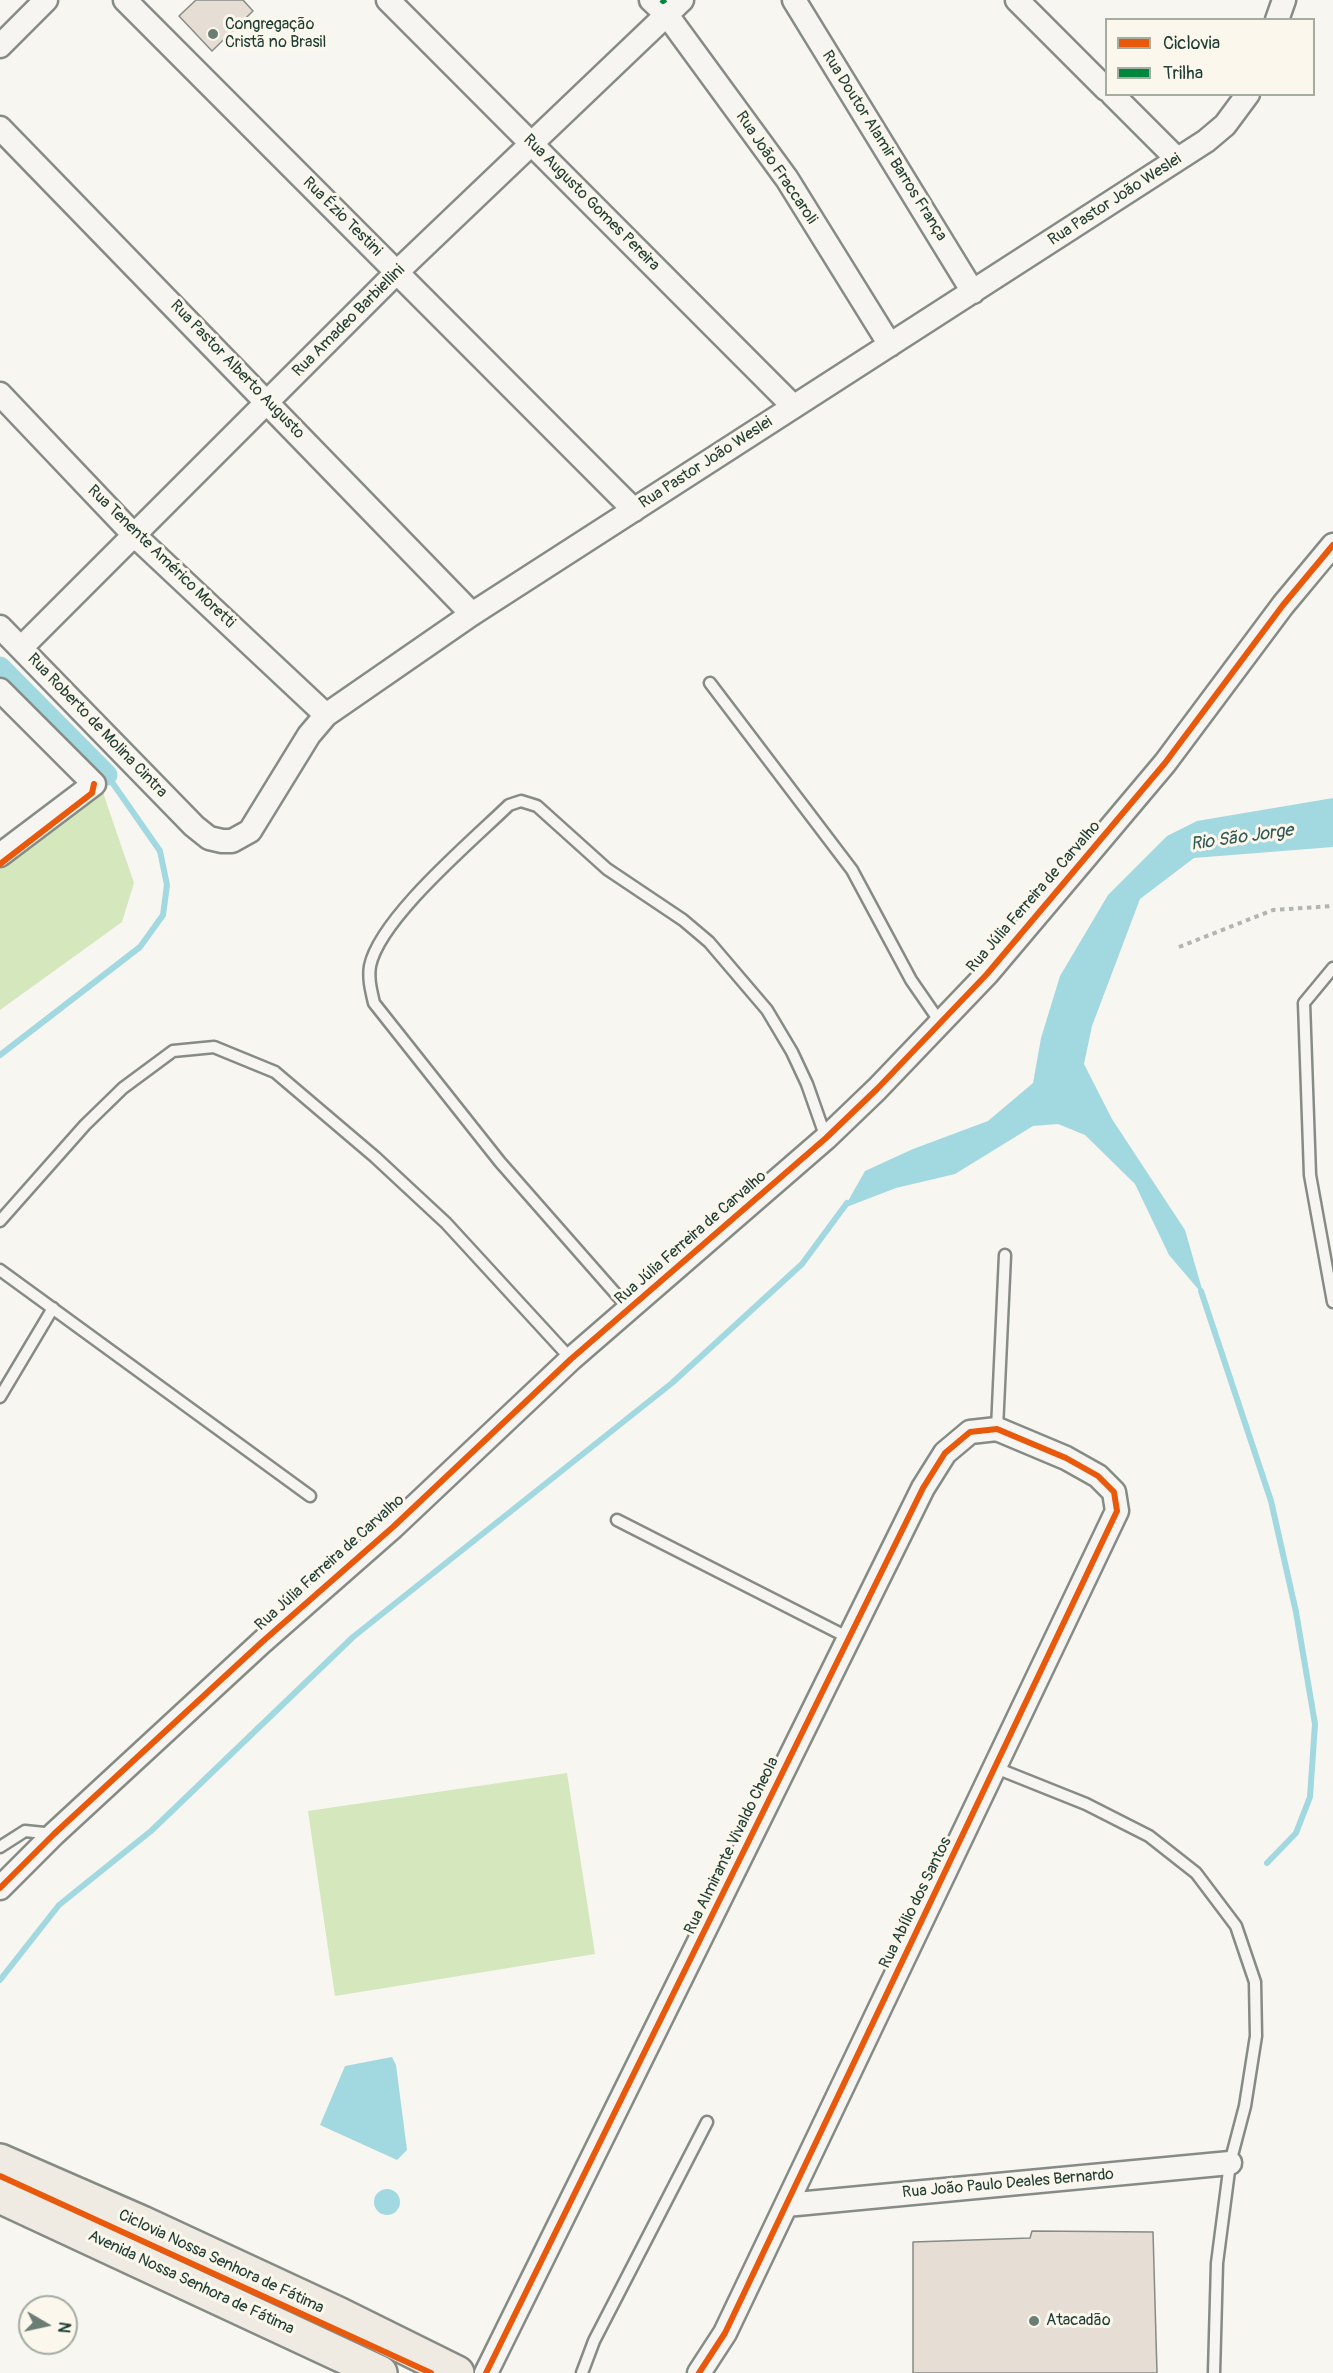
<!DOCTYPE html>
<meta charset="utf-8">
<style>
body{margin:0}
#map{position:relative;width:1333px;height:2373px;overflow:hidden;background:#f8f6f0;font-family:Pangolin,sans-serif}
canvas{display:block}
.legend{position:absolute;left:1105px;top:18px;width:210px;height:78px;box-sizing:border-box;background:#fbf7ec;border:2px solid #a3ada2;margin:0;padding:8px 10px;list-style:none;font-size:18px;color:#1f3d34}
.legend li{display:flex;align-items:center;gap:12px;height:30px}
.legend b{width:30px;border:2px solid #a3ada2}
.north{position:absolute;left:18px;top:2295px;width:60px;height:60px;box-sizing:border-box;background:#fbf7ec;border:2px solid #a3ada2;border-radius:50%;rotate:99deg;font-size:16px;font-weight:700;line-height:24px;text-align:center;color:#1f3d34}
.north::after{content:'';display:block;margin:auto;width:21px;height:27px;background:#6b7e76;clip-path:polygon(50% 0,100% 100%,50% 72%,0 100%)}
</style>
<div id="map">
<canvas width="1333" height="2373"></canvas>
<ul class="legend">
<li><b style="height:8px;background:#e8590c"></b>Ciclovia</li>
<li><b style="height:8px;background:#00873e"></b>Trilha</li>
</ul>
<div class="north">N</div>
</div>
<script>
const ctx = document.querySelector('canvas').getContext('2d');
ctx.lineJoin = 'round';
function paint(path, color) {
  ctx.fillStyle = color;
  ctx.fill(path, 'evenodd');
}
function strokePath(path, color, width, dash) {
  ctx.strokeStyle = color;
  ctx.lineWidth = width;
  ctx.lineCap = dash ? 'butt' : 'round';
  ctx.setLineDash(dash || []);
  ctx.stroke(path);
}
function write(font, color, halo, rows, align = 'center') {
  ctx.font = font + ' Pangolin,sans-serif';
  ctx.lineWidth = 6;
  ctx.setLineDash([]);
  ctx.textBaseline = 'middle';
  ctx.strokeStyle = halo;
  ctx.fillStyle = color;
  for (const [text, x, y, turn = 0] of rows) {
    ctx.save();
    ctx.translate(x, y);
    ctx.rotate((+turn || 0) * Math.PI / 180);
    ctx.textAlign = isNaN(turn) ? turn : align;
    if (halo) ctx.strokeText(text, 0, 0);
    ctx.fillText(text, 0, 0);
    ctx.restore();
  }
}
const green = new Path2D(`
 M99,781L134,883L122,922L0,1010V855Z
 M567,1773L595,1954L335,1996L308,1811Z`);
const water = new Path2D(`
 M1333,798V847L1194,858L1140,899L1092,1026L1084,1064L1112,1119L1185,1230L1204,1296L1169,1255L1135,1184L1085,1135L1058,1124L1033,1126L955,1174L896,1188L844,1208L865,1171L913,1149L988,1121L1033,1083L1041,1038L1060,976L1108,895L1167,836L1197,821Z
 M392,2057L396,2065L407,2150L397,2160L320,2125L345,2066Z
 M374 2202a13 13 0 1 1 26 0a13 13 0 1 1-26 0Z`);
const stream = new Path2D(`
 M0,1055L140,947L163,915L167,885L160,851L107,775
 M1201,1291L1271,1501L1296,1612L1315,1724L1310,1797L1296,1833L1267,1863
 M0,1980L59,1905L151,1831L353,1637L672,1383L802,1264L847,1203`);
const canal = new Path2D(`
 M0,667L107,775`);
const building = new Path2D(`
 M196,0H243L253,11L212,51L179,16Z
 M1032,2231L1153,2232L1157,2373H913V2242L1030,2238Z`);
const path = new Path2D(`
 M1179,947L1273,910L1333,906`);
const service = new Path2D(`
 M710,683L852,870L911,980L940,1022
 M1333,968L1304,1003L1310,1175L1333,1302
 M0,1221L85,1125L123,1088L173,1051L214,1047L275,1072L375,1157L446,1223L571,1359
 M0,1270L310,1496
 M630,1310L500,1162L374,1003C371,990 368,979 370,966C380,918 472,841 509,805L521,801L537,806L607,869L683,920L709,942L767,1010L792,1052L807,1084L826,1138
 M0,1397L53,1308
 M997,1429L1005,1255
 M617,1520L849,1638
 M996,1768L1086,1804L1149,1836L1196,1873L1236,1926L1255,1982L1256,2036L1245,2106L1230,2163L1217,2263L1214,2373
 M0,1847L25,1831L54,1834
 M582,2373L594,2341L707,2122`);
const minor = new Path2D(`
 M125,0L634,510
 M388,0L793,406
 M651,0L667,15L787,179L890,345
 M794,0L973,292
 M1017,0L1106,89
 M1277,20L1284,0
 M0,46L46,0
 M1112,94L1177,159
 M0,128L472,614
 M0,394L133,534L326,715
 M0,627L194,826L209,838L222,841H232L250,831L309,735L326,715L472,614L1206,141L1225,125L1248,94
 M21,648L397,272L682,0
 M0,690L94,784L0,855
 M0,1888L54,1834L262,1642L393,1527L571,1359L826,1138L877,1089L987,974L1085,858L1165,763L1283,605L1333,545
 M786,2205L1230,2163
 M486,2373L923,1488L945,1453L970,1432L997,1429L1066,1458L1098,1476L1114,1492L1117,1511L725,2333L699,2373`);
const primary = new Path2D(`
 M0,2161L142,2223L340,2315L457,2373
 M0,2196L380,2373`);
const quiet = new Path2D(`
 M661,0L663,2L666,0`);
const cycleway = new Path2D(`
 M0,864L92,793L94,784
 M0,1888L54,1834L262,1642L393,1527L571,1359L826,1138L877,1089L987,974L1085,858L1165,763L1283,605L1333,545
 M0,2176L431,2373
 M486,2373L923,1488L945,1453L970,1432L997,1429L1066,1458L1098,1476L1114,1492L1117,1511L725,2333L699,2373`);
const markers = [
 [213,34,6,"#6b7e76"],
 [1034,2321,6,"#6b7e76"]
];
const poiNames = [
 ["Congregação",225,25],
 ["Cristã no Brasil",225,43],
 ["Atacadão",1046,2321]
];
const streetNames = [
 ["Rua Doutor Alamir Barros França",884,146,58],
 ["Rua João Fraccaroli",776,168,56],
 ["Rua Pastor João Weslei",1115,200,-33],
 ["Rua Augusto Gomes Pereira",591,203,45],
 ["Rua Ézio Testini",342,217,45],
 ["Rua Amadeo Barbiellini",349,321,-45],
 ["Rua Pastor Alberto Augusto",237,370,46],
 ["Rua Pastor João Weslei",706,463,-33],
 ["Rua Tenente Américo Moretti",161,557,44],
 ["Rua Roberto de Molina Cintra",97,726,46],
 ["Rua Júlia Ferreira de Carvalho",1034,897,-49],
 ["Rua Júlia Ferreira de Carvalho",691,1238,-41],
 ["Rua Júlia Ferreira de Carvalho",330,1563,-42],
 ["Rua Almirante Vivaldo Cheola",732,1846,-64],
 ["Rua Abílio dos Santos",916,1903,-64],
 ["Rua João Paulo Deales Bernardo",1008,2184,-5],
 ["Ciclovia Nossa Senhora de Fátima",221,2262,25],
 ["Avenida Nossa Senhora de Fátima",191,2283,25]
];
const waterNames = [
 ["Rio São Jorge",1242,838,-8]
];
paint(green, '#d4e7bd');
paint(water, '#a2d9e1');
strokePath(stream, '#a2d9e1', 6);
strokePath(canal, '#a2d9e1', 21);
paint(building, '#e6ddd4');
strokePath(building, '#868b86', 1.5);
strokePath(service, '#868b86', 15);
strokePath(minor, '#868b86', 27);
strokePath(primary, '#868b86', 38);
strokePath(path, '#b2b5b1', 4, [4.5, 4.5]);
strokePath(service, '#f6f5f1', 10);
strokePath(minor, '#f6f5f1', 22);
strokePath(primary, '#f0ebe2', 33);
strokePath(quiet, '#00873e', 4.5, [9, 4.5]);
strokePath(cycleway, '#e8590c', 6);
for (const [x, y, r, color] of markers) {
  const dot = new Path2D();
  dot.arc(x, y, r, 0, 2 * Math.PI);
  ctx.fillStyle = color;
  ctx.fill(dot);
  strokePath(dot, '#fbf7ec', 2);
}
write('16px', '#1f3d34', '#fbf7ec', poiNames, 'left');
write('16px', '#1f3d34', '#fbf7ec', streetNames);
write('italic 18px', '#325a55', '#fbf7ec', waterNames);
</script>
